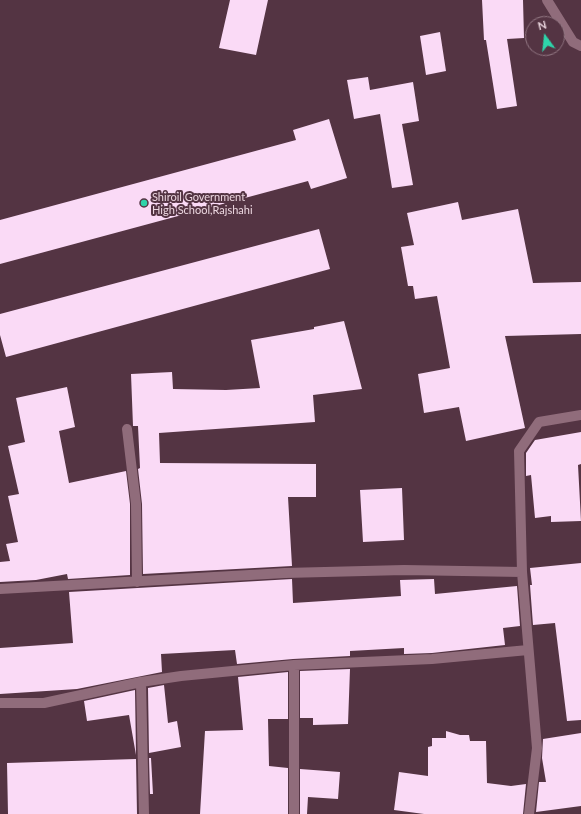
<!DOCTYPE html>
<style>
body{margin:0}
#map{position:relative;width:581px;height:814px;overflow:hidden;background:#543443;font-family:Lato,sans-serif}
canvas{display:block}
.north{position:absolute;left:525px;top:16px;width:40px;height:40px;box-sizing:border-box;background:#543443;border:1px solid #907581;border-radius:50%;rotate:345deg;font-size:11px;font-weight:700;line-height:16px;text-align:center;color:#ebd6df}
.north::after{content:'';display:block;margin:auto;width:14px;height:18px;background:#2ed4aa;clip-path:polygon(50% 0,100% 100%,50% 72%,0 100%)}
</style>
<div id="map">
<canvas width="581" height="814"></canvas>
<div class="north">N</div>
</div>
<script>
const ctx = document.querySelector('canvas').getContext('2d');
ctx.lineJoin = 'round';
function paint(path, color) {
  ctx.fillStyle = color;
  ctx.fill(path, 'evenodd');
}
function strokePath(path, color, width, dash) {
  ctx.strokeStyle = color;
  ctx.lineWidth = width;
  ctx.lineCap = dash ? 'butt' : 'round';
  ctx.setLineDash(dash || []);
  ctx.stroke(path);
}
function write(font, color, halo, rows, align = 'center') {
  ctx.font = font + ' Lato,sans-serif';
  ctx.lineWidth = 4;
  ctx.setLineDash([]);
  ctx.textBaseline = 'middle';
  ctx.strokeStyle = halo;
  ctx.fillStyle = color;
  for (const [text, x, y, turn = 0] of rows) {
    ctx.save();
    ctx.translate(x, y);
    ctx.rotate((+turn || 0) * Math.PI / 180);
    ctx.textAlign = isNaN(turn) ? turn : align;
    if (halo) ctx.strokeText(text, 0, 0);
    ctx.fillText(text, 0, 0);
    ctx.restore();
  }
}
const building = new Path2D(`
 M230,0H268L256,55L219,48Z
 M482,0H523L524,38L507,39L517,106L497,109L486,40H484Z
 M440,32L446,71L426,75L420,36Z
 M368,77L370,90L413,82L419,121L402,124L413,185L392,188L380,114L354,119L347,80Z
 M329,119L347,178L311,189L308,181L0,264V220L296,140L293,130Z
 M458,202L462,220L518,209L533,283L581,282V334L505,336L525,428L466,441L459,407L424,413L418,374L450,368L437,296L415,299L413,286H408L401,247L414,245L407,213Z
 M319,229L330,269L6,357L0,335V314Z
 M344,321L362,389L313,395L315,422L159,433L160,463L316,464V497H288L292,566L143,574L142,504L138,469L140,468L138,426H133L131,374L172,372L173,389L226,390L260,388L251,340L314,329V327Z
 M67,387L75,427L59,431L69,483L126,471L130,504V575L68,579L67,574L36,580L0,582V562L10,561L6,544L18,542L8,496L19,494L8,446L25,442L16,398Z
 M581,432V464L578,465L581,521L551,522V516L535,518L531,475L526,476V453L535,440Z
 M402,488L404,540L363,542L360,490Z
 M581,563V720L567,721L555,623L533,625L530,585H532L530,568Z
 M292,579L293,603L401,596L400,580L434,579L435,594L517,586L520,626L503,628L505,645L432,653L404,654V648L350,651V656L293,659L237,664L235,650L161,654L162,672L77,689L0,694V648L73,643L69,592Z
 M350,669L348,724L313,725V718H300V671Z
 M288,672V719H268L269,766L288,768V814H200L205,731L243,730L238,677Z
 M164,685L168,723L177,721L181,747L149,753L148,688Z
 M135,690L136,755L129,715L87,721L84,701Z
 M446,731L460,735H469L470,741H486L487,783L511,786L526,784L523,814H424L394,810L399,772L428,776V747L432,746V738H446Z
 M581,733V806L536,812L539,782H546L542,758L543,739Z
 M149,758H151L153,794H150Z
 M136,759L137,814H8L7,763Z
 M300,769L340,772L338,799L308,797L307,814H300Z`);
const minor = new Path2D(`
 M547,0L573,42L581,46
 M127,429L136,504L137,582
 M0,589L285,573L404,570L522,572
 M294,665V814
 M141,682L144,814
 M0,703H44L141,682L181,676L294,665L432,659L528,650
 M529,814L537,748L522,572L519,451L539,422L581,415`);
const markers = [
 [144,203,4,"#2ed4aa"]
];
const poiNames = [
 ["Shiroil Government",152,197],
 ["High School,Rajshahi",152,210]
];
paint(building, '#fadaf6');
strokePath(minor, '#906c7b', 10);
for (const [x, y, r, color] of markers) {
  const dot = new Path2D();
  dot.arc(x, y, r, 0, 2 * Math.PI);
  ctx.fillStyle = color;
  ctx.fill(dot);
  strokePath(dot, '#543443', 1.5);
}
write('11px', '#ebd6df', '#543443', poiNames, 'left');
</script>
